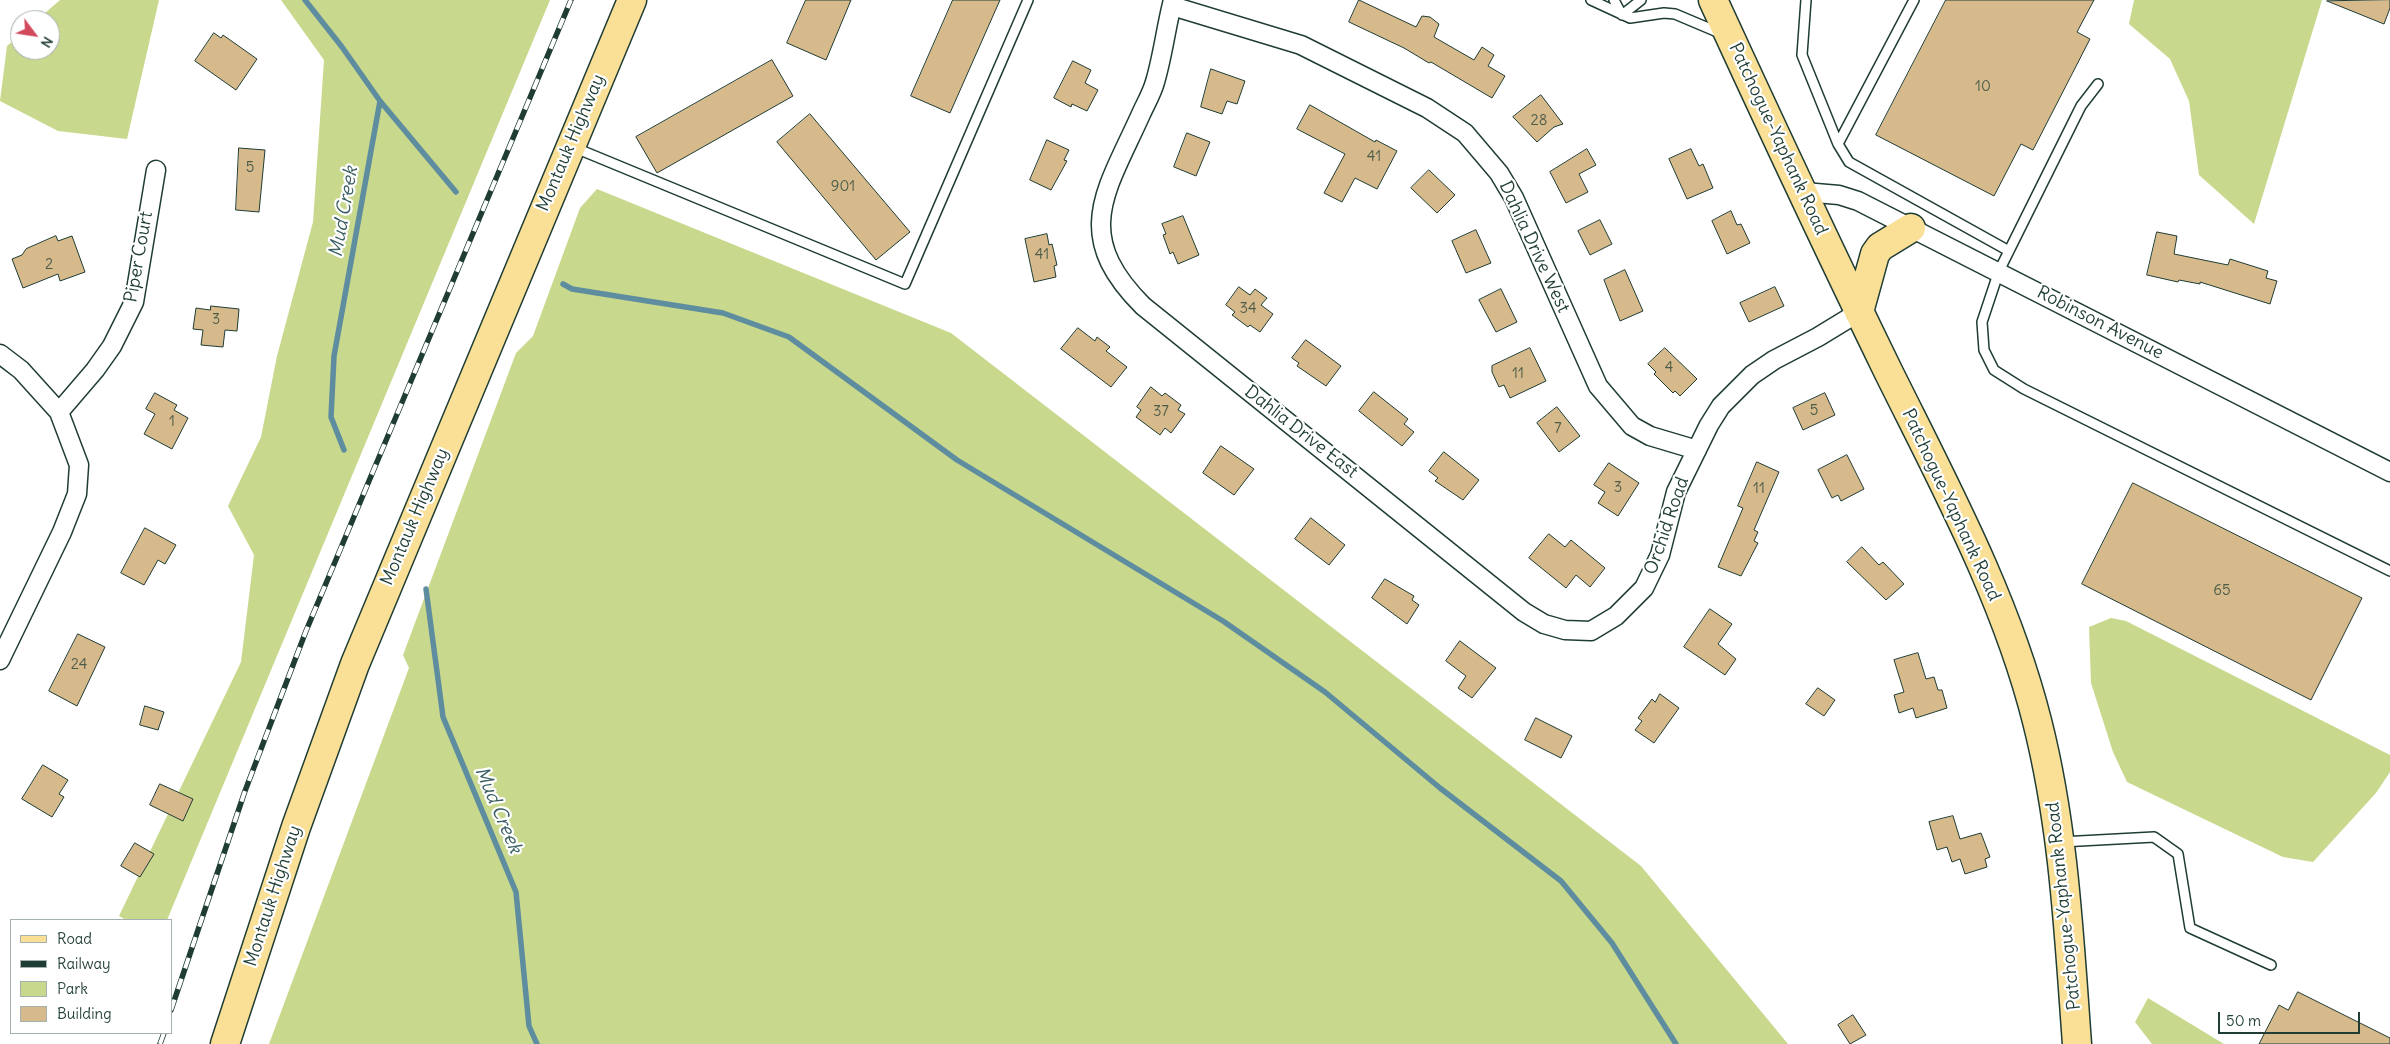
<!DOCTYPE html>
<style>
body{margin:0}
#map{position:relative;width:2390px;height:1044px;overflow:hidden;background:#fff;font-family:Delius,sans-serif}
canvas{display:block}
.legend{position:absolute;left:10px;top:919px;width:162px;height:115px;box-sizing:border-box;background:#fff;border:1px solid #a5b1ae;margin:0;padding:6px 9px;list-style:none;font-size:15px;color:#1f3d34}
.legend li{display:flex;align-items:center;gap:10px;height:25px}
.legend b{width:25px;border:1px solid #a5b1ae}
.north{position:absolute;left:10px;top:10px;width:50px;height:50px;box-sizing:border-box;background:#fff;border:1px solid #a5b1ae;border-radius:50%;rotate:121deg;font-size:14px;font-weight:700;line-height:20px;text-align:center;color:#1f3d34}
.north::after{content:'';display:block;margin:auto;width:18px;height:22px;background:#d1495b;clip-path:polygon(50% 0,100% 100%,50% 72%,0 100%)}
.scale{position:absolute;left:2218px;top:1012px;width:142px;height:22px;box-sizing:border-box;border:2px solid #1f3d34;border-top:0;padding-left:6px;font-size:15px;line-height:18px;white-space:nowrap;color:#1f3d34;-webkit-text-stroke:4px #fff;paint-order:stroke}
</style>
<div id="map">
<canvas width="2390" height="1044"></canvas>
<ul class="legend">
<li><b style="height:6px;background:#fadf96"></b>Road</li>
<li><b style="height:6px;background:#1f3d34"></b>Railway</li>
<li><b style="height:14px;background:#c8d88d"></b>Park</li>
<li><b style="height:14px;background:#d6ba8b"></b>Building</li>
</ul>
<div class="north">N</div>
<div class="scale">50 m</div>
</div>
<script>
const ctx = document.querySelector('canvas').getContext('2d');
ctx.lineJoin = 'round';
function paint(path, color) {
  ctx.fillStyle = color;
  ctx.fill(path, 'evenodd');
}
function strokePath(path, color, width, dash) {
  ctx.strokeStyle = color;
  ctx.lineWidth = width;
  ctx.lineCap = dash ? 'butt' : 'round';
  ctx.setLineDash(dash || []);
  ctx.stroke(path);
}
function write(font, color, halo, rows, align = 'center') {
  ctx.font = font + ' Delius,sans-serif';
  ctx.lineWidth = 4.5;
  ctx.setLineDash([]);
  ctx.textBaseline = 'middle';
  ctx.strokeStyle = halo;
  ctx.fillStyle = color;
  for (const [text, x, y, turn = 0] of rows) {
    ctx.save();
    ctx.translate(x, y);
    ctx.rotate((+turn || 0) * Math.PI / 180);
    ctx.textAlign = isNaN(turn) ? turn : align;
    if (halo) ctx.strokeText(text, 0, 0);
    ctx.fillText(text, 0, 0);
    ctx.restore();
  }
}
const green = new Path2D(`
 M60,0H159L127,139L58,131L0,101L7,46L20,35V50H50V20H37Z
 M281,0H550L167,920H126L119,916L241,662L254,555L228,506L261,437L277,356L313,222L324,60Z
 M2134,0H2322L2254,224L2199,175L2189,101L2170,59L2129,24Z
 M597,189L951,333L1641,866L1788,1044H269L409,668L403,655L516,353L533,336L580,208Z
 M2111,618L2126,621L2390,755V772L2376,793L2313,862L2283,857L2127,782L2113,752L2091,683L2089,627Z
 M2148,998L2224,1044H2152L2135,1022Z`);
const stream = new Path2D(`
 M305,0L342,47L380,101L334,356L331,417L344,450
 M380,101L456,192
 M563,284L572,289L723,313L789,337L957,460L1223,621L1325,692L1440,788L1561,881L1612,943L1676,1044
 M426,589L443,717L516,892L529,1026L537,1044`);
const building = new Path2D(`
 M806,0H851L826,60L787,43Z
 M953,0H1000L950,113L911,96Z
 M1359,0L1416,27L1422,16L1430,17L1439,24L1434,37L1474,60L1482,47L1494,55L1488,66L1505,76L1492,98L1431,62L1429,63L1404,48L1349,22Z
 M1946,0H2094L2077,32L2090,39L2033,150L2021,144L1994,196L1876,135Z
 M2390,0V8L2384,24L2327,1Z
 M214,33L221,38L223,35L257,59L236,90L195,61Z
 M772,60L793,96L657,173L636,137Z
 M1073,61L1091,70L1085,83L1098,90L1087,111L1072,104L1071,107L1054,98Z
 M1211,69L1245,81L1237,104L1227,101L1222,114L1201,107Z
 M1541,95L1563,124L1554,127L1537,142L1513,117Z
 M1310,105L1375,142L1376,140L1397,151L1377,189L1355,178L1342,202L1324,193L1345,154L1297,129Z
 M810,114L910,232L876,260L777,142Z
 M1187,133L1210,142L1196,176L1174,167Z
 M1047,140L1069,150L1064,160L1067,161L1051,190L1030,180Z
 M239,148L265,150L259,212L236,210Z
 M1587,149L1596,165L1579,174L1588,192L1566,203L1550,172Z
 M1691,149L1699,166L1703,164L1713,188L1687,199L1669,159Z
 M1429,170L1455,195L1437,213L1411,188Z
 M1731,211L1737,225L1741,224L1750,243L1727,254L1712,221Z
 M1183,216L1199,255L1178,264L1173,252L1170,254L1163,235L1166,234L1162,224Z
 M1600,220L1612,244L1590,255L1578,231Z
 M1476,230L1491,263L1466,273L1452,241Z
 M2157,232L2177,236L2174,254L2228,265L2230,259L2268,271L2266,278L2277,281L2270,304L2200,282V284L2179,280L2178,282L2147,275Z
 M1047,234L1049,245L1052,244L1057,265L1054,266L1056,277L1034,282L1025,239Z
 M56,236L58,241L72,236L85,272L60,281L58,274L23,288L12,259L22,255L26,249Z
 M1625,270L1643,311L1620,321L1604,280Z
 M1239,287L1250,295L1255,289L1267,298L1261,305L1273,314L1260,332L1250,325L1248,327L1232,315L1235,312L1226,305Z
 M1775,287L1784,306L1749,322L1740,303Z
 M1501,289L1517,322L1496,332L1479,300Z
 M211,306L239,309L237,331L225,330L223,347L201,345L203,330L193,329L196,308L210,310Z
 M1078,328L1095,341L1097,337L1110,347L1106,351L1127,367L1111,387L1061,349Z
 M1306,340L1341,366L1326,386L1297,366L1299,363L1292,358Z
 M1530,348L1546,381L1510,398L1504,385L1499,387L1492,372V366Z
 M1665,348L1697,379L1680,396L1675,391L1673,393L1654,374L1656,372L1648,364Z
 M1151,387L1162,396L1165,393L1181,405L1178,410L1185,414L1171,433L1165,428L1160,435L1136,417L1141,410L1137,407Z
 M1374,392L1408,419L1404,424L1414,432L1402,446L1359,411Z
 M155,393L177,405L174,410L188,418L172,449L144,434L155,414L146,409Z
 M1825,393L1835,415L1803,430L1793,408Z
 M1557,407L1580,436L1559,452L1537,423Z
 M1221,446L1254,469L1234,495L1203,473Z
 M1444,452L1479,480L1463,500L1435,481L1438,478L1429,471Z
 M1847,455L1864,489L1841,501L1838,495L1832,498L1818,470Z
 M1757,462L1779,472L1754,530L1758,532L1754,541L1758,543L1741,576L1718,567L1743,508L1738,506Z
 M1609,463L1639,483L1618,516L1598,503L1605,492L1594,485Z
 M2133,483L2362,598L2311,700L2082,584Z
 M1311,518L1345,545L1329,565L1295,539Z
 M145,528L176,545L165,564L158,560L144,585L121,573Z
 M1549,534L1565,547L1571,540L1605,568L1590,587L1576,575L1566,588L1529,558Z
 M1862,547L1879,565L1883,562L1904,584L1886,600L1847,562Z
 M1385,579L1414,596L1412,600L1419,605L1407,624L1372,598Z
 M1710,609L1732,624L1718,644L1736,659L1725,675L1684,647Z
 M78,634L105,647L77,706L49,691Z
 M1460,641L1496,668L1472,698L1458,688L1466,676L1446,661Z
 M1918,653L1926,679L1934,677L1938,690H1942L1947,708L1916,718L1913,708L1899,713L1894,695L1904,692L1894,660Z
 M1818,688L1835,700L1824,716L1806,704Z
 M1660,694L1679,708L1654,743L1635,730L1642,721L1638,718L1652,699L1655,702Z
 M145,706L164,712L158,730L140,725Z
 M1536,718L1572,736L1561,758L1525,740Z
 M43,765L68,780L59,794L64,797L52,817L22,799Z
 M160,784L193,799L183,821L150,805Z
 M1953,816L1960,839L1981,833L1990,857L1985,859L1987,867L1965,874L1960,859L1952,862L1947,847L1937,850L1929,822Z
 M135,843L154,854L140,877L121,866Z
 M2298,992L2390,1038V1044H2259L2279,1005L2288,1010Z
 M1853,1015L1866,1035L1850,1044L1838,1025Z`);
const service = new Path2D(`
 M1591,0L1630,18L1664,13L1675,14L1720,33
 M1614,0L1622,15
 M1806,0L1802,55L1838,144L1849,162L2009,251
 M1622,15L1641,0
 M2098,84L2081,106L1999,271L1982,322L1984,350L1994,370L2024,389L2390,571
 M1838,144L1914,0
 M573,147L905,284L1028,0
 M2061,842L2154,837L2178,854L2190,928L2271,965`);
const minor = new Path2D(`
 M1173,0C1166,27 1163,55 1155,82C1152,93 1146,103 1141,114C1106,192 1071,234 1143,306L1524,612L1544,624L1565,630L1591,631L1616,616L1644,588L1660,555L1676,492L1709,425L1721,406L1752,375L1774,360L1818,337L1859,312
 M1172,6L1301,45L1427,108L1465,133L1499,173L1514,198L1598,386L1632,426L1650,436L1697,450
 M1804,192L1839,195L1858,201L2390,472
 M0,354L21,370L59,412L79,465L77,494L62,532L0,660
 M59,412L95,370L112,346L134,302L156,170`);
const primary = new Path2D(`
 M1713,0C1770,124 1828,248 1888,371C1944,484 2006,598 2037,721C2064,827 2069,936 2077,1044
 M1859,312L1875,254L1880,247L1911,228
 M225,1044L296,827L355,664L632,0`);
const rail = new Path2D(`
 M171,1010L245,791L306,631L571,0
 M160,1044L164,1033`);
const numberNames = [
 ["10",1983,87],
 ["28",1539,121],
 ["41",1374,157],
 ["5",250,168],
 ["901",843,187],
 ["41",1042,255],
 ["2",49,265],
 ["34",1248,309],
 ["3",216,320],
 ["4",1669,368],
 ["11",1518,374],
 ["5",1814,411],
 ["37",1161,412],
 ["1",172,422],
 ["7",1558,429],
 ["3",1618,488],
 ["11",1759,489],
 ["65",2222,591],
 ["24",79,665]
];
const streetNames = [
 ["Patchogue-Yaphank Road",1778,139,65],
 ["Montauk Highway",571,143,-67],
 ["Dahlia Drive West",1534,247,65],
 ["Piper Court",139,257,-80],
 ["Robinson Avenue",2100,323,27],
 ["Dahlia Drive East",1301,432,38],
 ["Patchogue-Yaphank Road",1951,505,65],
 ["Montauk Highway",415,517,-67],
 ["Orchid Road",1667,526,-71],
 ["Montauk Highway",273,896,-72],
 ["Patchogue-Yaphank Road",2064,906,-96]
];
const waterNames = [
 ["Mud Creek",344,212,-80],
 ["Mud Creek",498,810,67]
];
paint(green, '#c8d88d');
strokePath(stream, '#5f8da0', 5.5);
paint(building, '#d6ba8b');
strokePath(building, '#1f3d34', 1);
strokePath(service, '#1f3d34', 12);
strokePath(minor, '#1f3d34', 21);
strokePath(primary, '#1f3d34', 31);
strokePath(service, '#fff', 9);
strokePath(minor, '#fff', 18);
strokePath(primary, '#fadf96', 28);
strokePath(rail, '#1f3d34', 5.5);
strokePath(rail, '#fff', 4, [11]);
write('15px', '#4d5c4a', null, numberNames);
write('18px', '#1f3d34', '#fff', streetNames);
write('italic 19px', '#3a5e61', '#fff', waterNames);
</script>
